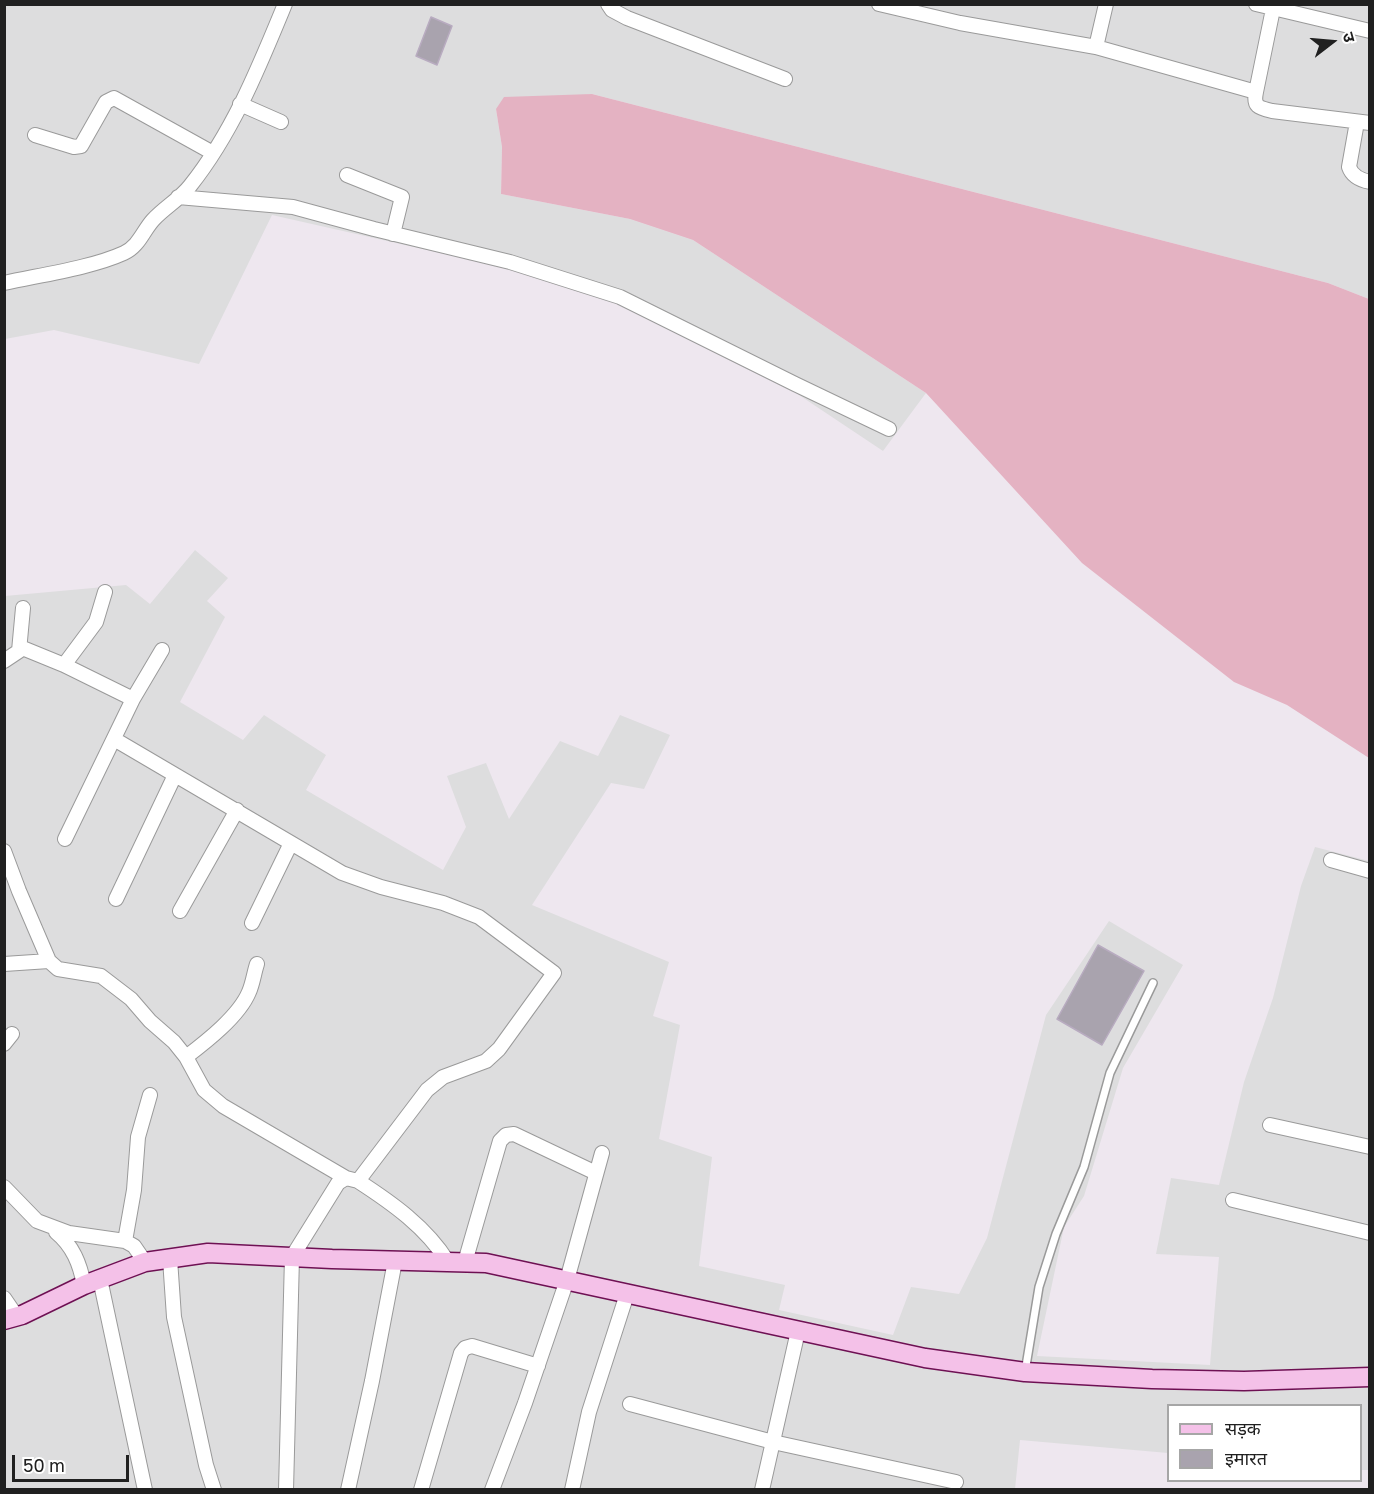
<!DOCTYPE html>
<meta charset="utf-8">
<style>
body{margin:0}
#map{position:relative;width:1374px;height:1494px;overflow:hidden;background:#eee7ef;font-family:"Golos Text","Noto Sans Devanagari",sans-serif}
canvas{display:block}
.frame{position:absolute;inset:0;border:6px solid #202020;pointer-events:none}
.legend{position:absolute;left:1167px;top:1404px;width:195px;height:78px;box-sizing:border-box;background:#fff;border:2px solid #a6a6a6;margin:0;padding:8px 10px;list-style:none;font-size:18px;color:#202020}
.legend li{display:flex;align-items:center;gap:12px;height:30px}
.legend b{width:30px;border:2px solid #a6a6a6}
.north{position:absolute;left:1302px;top:12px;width:60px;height:60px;-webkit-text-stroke:4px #fff;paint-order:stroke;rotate:74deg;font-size:16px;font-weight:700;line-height:24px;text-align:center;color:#202020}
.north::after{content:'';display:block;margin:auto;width:21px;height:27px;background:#202020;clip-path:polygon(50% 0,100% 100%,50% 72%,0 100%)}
.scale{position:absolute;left:12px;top:1455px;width:117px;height:27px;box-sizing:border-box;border:3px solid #202020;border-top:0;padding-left:8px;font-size:18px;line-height:21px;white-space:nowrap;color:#202020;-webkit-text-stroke:4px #fff;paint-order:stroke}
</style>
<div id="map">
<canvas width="1374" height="1494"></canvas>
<div class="frame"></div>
<ul class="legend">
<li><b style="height:8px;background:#f4c1e8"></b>सड़क</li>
<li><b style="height:16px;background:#a9a3ae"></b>इमारत</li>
</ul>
<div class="north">उ</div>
<div class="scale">50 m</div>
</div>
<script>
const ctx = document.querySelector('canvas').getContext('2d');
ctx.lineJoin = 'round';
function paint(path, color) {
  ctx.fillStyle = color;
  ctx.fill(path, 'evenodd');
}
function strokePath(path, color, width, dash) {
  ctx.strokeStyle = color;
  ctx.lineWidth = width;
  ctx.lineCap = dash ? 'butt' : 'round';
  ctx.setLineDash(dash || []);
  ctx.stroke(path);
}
const residential = new Path2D(`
 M5,5H1369V299L1328,283L592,94L496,109L502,147L501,194L630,219L693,240L926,393L883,451L778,381L618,301L507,268L272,215L199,364L54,330L5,339Z
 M195,550L228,578L207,601L225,617L180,702L243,740L264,715L326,755L306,790L443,870L466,827L447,776L486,763L509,819L560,741L598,756L620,715L670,735L644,789L611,783L532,905L669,962L653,1016L680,1025L659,1139L712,1157L699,1266L785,1285L779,1310L893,1335L911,1287L959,1294L987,1238L1046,1015L1109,921L1183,965L1123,1068L1084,1196L1064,1227L1037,1356L1210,1365L1219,1257L1156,1254L1171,1178L1219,1185L1244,1082L1273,998L1301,886L1315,847L1369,861V1470H1361L1360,1406H1168V1453L1020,1440L1015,1489L5,1490V596L126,585L150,604Z`);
const grass = new Path2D(`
 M592,94L1328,283L1369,299V758L1287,705L1234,682L1082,563L926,393L693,240L630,219L501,194L502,147L496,109L504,97Z`);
const building = new Path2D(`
 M431,17L452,26L437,65L416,56Z
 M1098,945L1144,971L1102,1045L1057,1019Z`);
const lane = new Path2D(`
 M1025,1372L1039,1287L1056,1234L1084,1167L1110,1073L1153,983`);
const street = new Path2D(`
 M608,4L612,10L627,18L785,79
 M879,4L960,23L1096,47L1106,4
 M1256,4L1370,31
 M1273,9L1256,92C1253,107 1259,108 1272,111L1370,123
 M1096,47L1256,92
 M240,104L281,122
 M1357,122L1349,167C1352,176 1360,180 1370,182
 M35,135L74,147L81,146L106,102L114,98L213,153
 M347,175L402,197L393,234
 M178,197L293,207L374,229L510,262L620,297L795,384L889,429
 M4,283C40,275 91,268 124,253C139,246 143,231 153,220C165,207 180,199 190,186C233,132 259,67 285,4
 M20,647L64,665L96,622L105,592
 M4,661L19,651L23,608
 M64,665L133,699L162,650
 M114,739L342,873L381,887L443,903L479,917L554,973L499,1049L486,1061L443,1077L427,1090L358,1181L346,1178L338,1183L292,1257L286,1490
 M65,839L133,699
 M4,851L19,891L49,961L58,969L101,976L131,999L150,1021L174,1042L186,1057L204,1090L223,1106L346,1178
 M1331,860L1370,871
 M116,899L175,775
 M180,911L237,810
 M252,923L291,843
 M4,964L49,961
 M4,1044L12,1034
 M186,1057C207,1041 239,1016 249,992C253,983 254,973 257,964
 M1270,1125L1370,1147
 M358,1181C392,1203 426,1227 448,1262
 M4,1187L37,1221L69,1233L125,1241L134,1246L145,1262
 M1233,1200L1370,1233
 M56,1232C73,1246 80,1264 84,1285
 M125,1241L134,1190L138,1137L150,1095
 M170,1259L174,1317L206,1465L214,1490
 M465,1262L500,1141L506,1135L514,1134L596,1173
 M100,1279L145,1490
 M4,1298L17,1317
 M630,1404L773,1442L956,1482
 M348,1490L372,1381L395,1261
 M421,1490L461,1353L465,1348L472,1346L538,1366
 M492,1490L525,1403L567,1280L602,1153
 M572,1490L589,1412L627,1294
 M762,1490L798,1331`);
const secondary = new Path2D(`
 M4,1320L22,1315L84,1285L145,1262L208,1253L332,1259L486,1263L925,1358L1025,1372L1152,1379L1244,1381L1370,1377`);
paint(residential, '#ddddde');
paint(grass, '#e4b2c2');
paint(building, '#a9a3ae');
strokePath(building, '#b8abc0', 1.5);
strokePath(lane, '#9a9a9a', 10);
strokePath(street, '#9a9a9a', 16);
strokePath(secondary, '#6e1053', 21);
strokePath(lane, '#fff', 7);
strokePath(street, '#fff', 14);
strokePath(secondary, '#f4c1e8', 18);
</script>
